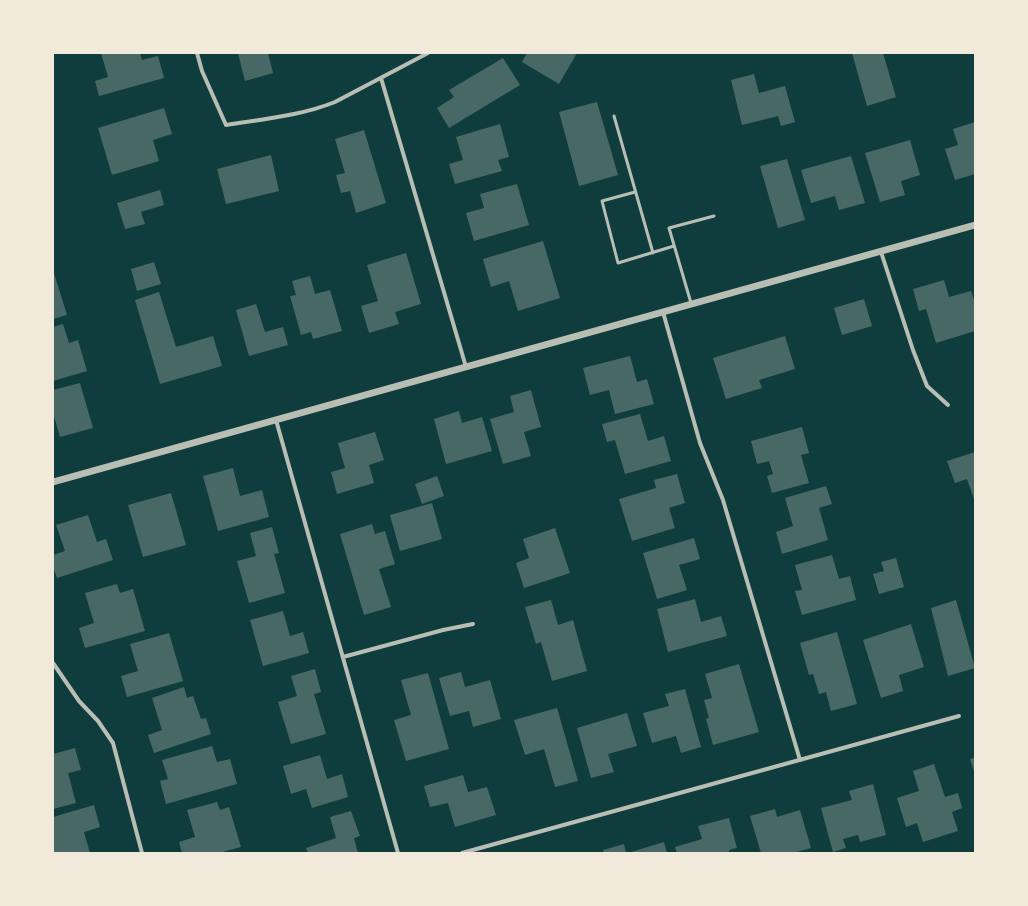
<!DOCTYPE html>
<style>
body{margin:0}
#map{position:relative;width:1028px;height:906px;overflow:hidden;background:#0f3d3e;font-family:"Varela Round",sans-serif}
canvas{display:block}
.frame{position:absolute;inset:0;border:54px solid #f1e9da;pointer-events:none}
</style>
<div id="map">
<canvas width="1028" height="906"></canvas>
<div class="frame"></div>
</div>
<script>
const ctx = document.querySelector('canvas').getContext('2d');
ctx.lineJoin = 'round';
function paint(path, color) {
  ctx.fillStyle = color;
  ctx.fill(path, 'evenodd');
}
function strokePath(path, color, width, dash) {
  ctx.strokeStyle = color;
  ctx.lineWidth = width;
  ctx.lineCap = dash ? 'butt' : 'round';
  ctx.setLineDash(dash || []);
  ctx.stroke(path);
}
const building = new Path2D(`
 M101,53H140L142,60L158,56L164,78L99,96L95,81L108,77Z
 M238,53H268L273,73L245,81Z
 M527,53H577L559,84L522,62Z
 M852,53H883L896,97L867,106Z
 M503,58L520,85L449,128L437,108L454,97L449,90Z
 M754,74L759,93L785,86L795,122L781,126L778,116L742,125L731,80Z
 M597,102L618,175L579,186L559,112Z
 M164,108L172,134L153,140L159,161L112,175L98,128Z
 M975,122V174L955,180L945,149L958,145L953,129Z
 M500,124L509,157L498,160L502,171L455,184L449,164L463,160L456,137Z
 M364,130L386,203L356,213L350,191L341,193L336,175L345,173L335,139Z
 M910,140L920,175L901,181L905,195L880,202L865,153Z
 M271,155L279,191L226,204L217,169Z
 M851,156L865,203L839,210L835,196L811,203L801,170Z
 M787,159L805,220L778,228L760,166Z
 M517,184L529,225L474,241L466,213L484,208L480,194Z
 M160,190L164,205L141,212L145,224L125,229L117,203Z
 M543,241L560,298L518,311L509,281L491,287L483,259Z
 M406,253L421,304L395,312L399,324L369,333L361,306L378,301L367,265Z
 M154,262L161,284L137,291L131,269Z
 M53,270L67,315L53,319Z
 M310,276L315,294L330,290L342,331L313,339L311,332L301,335L290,296L296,295L292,281Z
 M944,280L949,297L971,291L975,303V331L936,343L926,309L919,311L913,289Z
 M159,292L176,347L213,336L222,366L160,384L135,300Z
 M864,299L872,326L842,335L834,308Z
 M256,304L265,332L283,327L288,345L249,356L236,310Z
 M63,324L69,343L78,340L87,371L53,381V327Z
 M785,336L795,369L759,380L762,388L726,399L713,358Z
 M630,356L637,382L647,379L654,404L615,414L609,390L590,395L583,368Z
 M80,383L93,428L60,437L53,413V390Z
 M531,390L541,427L524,432L531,456L503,464L490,419L514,412L510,396Z
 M459,411L462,423L482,417L492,451L446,464L434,419Z
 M640,414L648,441L664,436L671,461L625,474L615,440L607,442L602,424Z
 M802,427L809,453L801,455L809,483L772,493L767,476L773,474L769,461L757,464L751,441Z
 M375,432L384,460L369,465L374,483L337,494L331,472L345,468L338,443Z
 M975,452V502L967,479L955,483L947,461Z
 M233,468L240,496L262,490L269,517L218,531L203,476Z
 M677,474L685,503L669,508L675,528L632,541L619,499L656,488L654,480Z
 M437,476L444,496L422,504L415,484Z
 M826,486L832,504L819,508L828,540L782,554L776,532L793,526L785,498Z
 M171,493L186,545L143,557L128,505Z
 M432,503L442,539L400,551L390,515Z
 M88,515L97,542L106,539L113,560L57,578L53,567V555L65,551L56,525Z
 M372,524L375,534L385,531L395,564L379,569L391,607L364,615L340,534Z
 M272,527L279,553L274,554L285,593L249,603L237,561L256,556L250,533Z
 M555,528L570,573L524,588L516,563L529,558L523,539Z
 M694,538L700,559L679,565L687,590L657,599L643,553Z
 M832,555L839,579L850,576L856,600L802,615L795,591L802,590L795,565Z
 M896,558L904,587L879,594L873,574L884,571L881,562Z
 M117,584L120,593L133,589L145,631L85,648L79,628L94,623L85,593Z
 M695,599L701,622L721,616L727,636L668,652L657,609Z
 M551,600L558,625L573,620L587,671L552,681L541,642L536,644L525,607Z
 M956,600L975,668L948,676L931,608Z
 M283,611L290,636L303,632L309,653L263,666L250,620Z
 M911,624L924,667L899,675L903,691L881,698L863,640Z
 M837,632L857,704L831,711L826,692L819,694L813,674L809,675L800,643Z
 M169,633L183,681L127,697L121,676L138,671L130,644Z
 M739,664L759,732L713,745L706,719L709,718L704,700L712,698L705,674Z
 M315,669L321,692L314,694L326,734L291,744L278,702L297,696L291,676Z
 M461,672L465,687L490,680L501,719L473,727L469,711L450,716L439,678Z
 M428,673L449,749L406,761L394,720L411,715L401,680Z
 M184,687L187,698L193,696L201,719L206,718L211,734L154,753L148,735L162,730L152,698Z
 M685,689L701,747L681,753L676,736L652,743L643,713L669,706L665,694Z
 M557,708L578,781L555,787L544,749L525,755L514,720Z
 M627,713L637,746L608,754L614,772L591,778L577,728Z
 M212,746L217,762L230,759L237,784L166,804L160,781L168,779L162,760Z
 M75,748L81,770L68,773L76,803L53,809V754Z
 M320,755L327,779L342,774L348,797L312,808L306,789L291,794L283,766Z
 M975,758V774L970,759Z
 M934,764L945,797L958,793L962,808L952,812L958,831L923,842L917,823L906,827L897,798L919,791L913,771Z
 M463,775L468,792L487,787L496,815L455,827L448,803L430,807L424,786Z
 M873,784L886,835L860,842L858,835L843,839L846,848L833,852L821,808L852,800L849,791Z
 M217,802L220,810L229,807L241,847L219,853H182L179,842L195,837L187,810Z
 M94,805L100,827L84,832L90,853H53V817Z
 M775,809L777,817L800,810L811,848L793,853H761L750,816Z
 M351,811L360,836L354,838L358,853H308L306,848L336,838L330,817Z
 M729,818L737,848L729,850V853H677L675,847L702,839L698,826Z
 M664,842L667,853H628Z
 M624,844L626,853H604L603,850Z`);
const service = new Path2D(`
 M614,116L653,253
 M635,192L602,201L618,263L674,246
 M691,303L669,228L714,216`);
const minor = new Path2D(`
 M197,53L202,71L226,125C263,119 300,116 335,102L428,53
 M381,78L466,367
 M881,252L913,350L927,386L948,405
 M663,312L700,443L723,500L800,760
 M276,420L398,853
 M343,657L443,630L473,624
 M53,663L79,701L98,721L113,743L142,853
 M462,853L959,716`);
const tertiary = new Path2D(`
 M53,482L975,225`);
paint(building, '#486865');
strokePath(service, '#b8beb3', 3);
strokePath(minor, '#b8beb3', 4);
strokePath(tertiary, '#b8beb3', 7);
</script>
